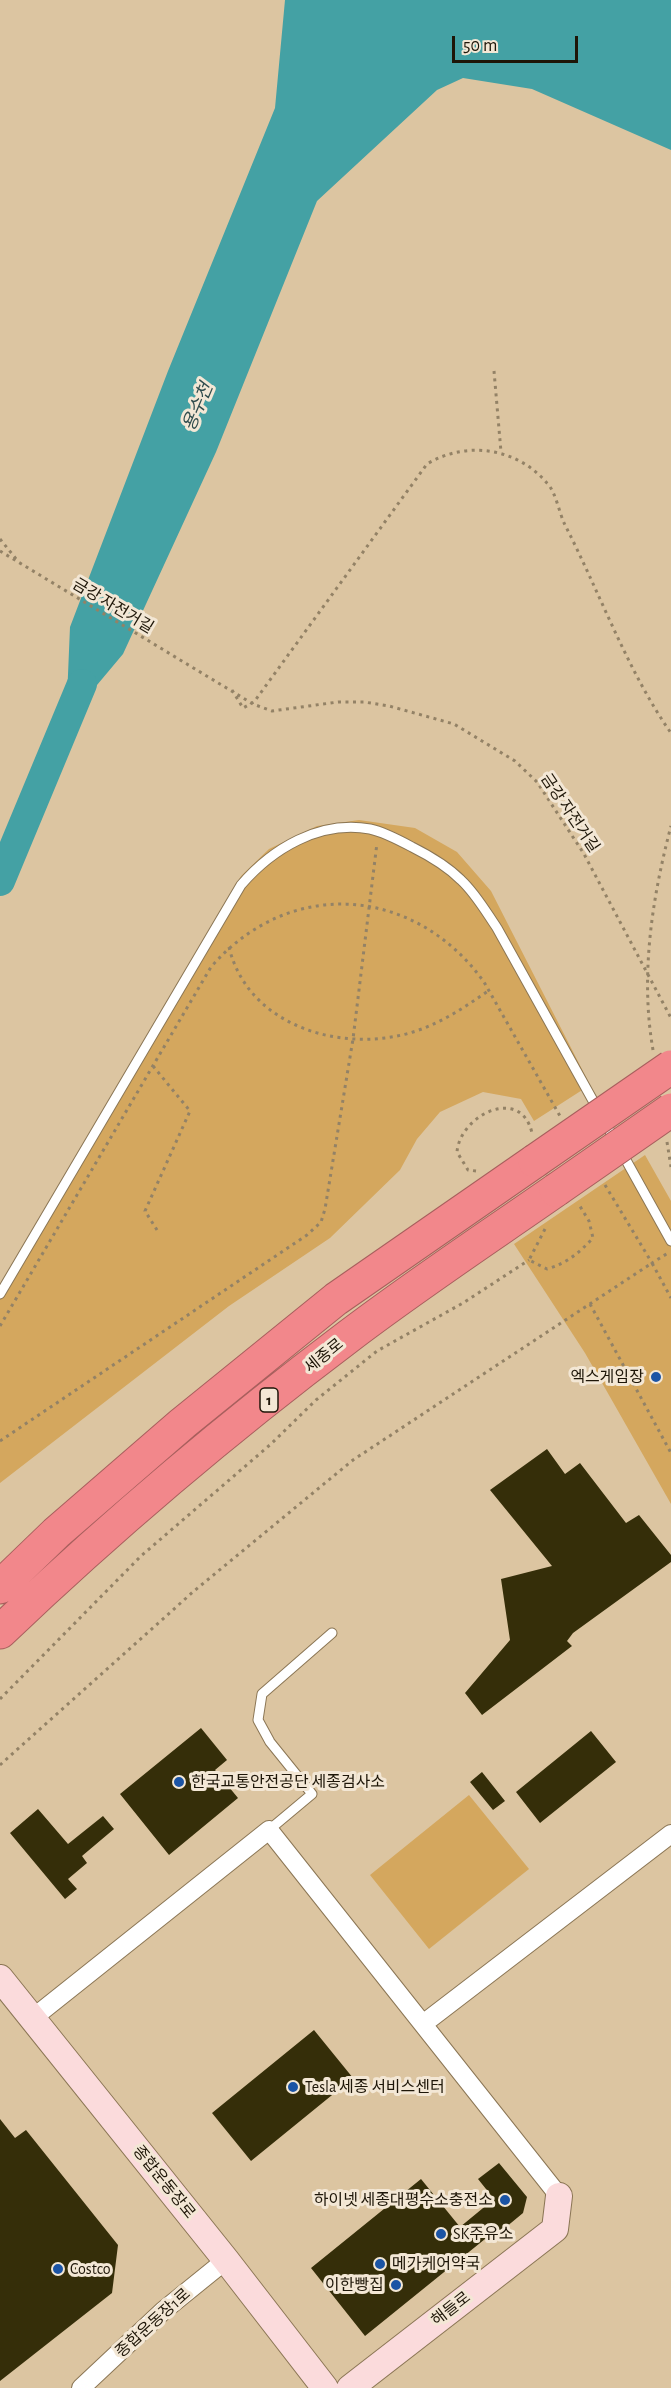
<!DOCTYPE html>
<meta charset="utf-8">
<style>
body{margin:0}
#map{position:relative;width:671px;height:2388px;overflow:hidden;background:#dcc5a1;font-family:"Alegreya Sans",sans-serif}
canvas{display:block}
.scale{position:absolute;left:452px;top:36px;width:126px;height:27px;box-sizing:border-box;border:3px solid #1e1608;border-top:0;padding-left:8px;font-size:18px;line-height:21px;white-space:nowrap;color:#1e1608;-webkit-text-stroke:4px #f3e7d5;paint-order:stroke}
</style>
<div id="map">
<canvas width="671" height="2388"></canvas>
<div class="scale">50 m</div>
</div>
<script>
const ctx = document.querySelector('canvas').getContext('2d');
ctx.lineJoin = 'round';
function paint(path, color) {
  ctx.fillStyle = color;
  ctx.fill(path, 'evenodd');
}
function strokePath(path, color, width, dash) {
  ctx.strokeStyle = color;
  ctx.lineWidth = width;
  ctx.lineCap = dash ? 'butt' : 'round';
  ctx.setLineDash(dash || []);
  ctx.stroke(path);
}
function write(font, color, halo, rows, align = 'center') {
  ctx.font = font + ' "Alegreya Sans","Noto Sans KR",sans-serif';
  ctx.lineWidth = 6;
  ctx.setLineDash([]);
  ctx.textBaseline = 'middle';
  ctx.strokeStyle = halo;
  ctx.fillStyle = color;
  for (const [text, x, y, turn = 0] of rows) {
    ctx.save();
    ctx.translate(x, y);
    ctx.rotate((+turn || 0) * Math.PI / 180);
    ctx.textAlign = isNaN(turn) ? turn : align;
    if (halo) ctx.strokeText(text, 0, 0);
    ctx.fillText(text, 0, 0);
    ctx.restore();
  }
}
const green = new Path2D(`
 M359,820L415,828L457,852L491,891L590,1085L534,1121L521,1099L483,1092L440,1112L417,1139L400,1170L330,1238L229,1306L0,1483V1290L241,876L269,849L317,826Z
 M645,1155L671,1201V1504L585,1353L514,1244Z
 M469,1795L529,1869L429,1949L370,1875Z`);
const water = new Path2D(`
 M285,0H671V150L532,89L463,78L437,90L317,201L216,452L123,654L66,722L70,627L168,371L275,108Z`);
const river = new Path2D(`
 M0,881L82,684`);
const building = new Path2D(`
 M547,1449L565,1474L580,1463L626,1523L639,1515L671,1555V1562L573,1633L567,1641L572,1646L482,1715L465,1693L510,1640L501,1579L552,1566L490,1490Z
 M201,1728L227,1760L215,1770L238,1798L169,1855L120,1794Z
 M591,1731L616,1762L540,1823L516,1792Z
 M482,1772L505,1801L493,1810L470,1782Z
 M38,1809L68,1844L103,1816L114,1829L82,1856L87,1863L68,1879L77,1889L65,1899L10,1833Z
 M314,2030L353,2078L251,2161L212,2113Z
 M0,2119L15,2138L26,2130L118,2245L112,2293L0,2381Z
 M499,2163L527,2197L523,2213L488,2242L485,2239L365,2336L311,2268L421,2179L460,2227L494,2199L478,2179Z`);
const path = new Path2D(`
 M494,371L501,452
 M0,539L17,560
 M0,551L253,704L272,711L338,702H364L389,706L454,724L515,761L537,782L584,854L671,1018
 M232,690L243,708L254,702L427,464C467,440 517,448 547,483C556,492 559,513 565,525C599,591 628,672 671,733
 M229,947C248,1027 344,1055 416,1031C443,1022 465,1007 488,991
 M653,1050C640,976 652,898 671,826
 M153,1066L190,1111L145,1211L157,1230
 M667,1142L671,1167
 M476,1171L468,1170L457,1152C460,1115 521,1085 532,1133
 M605,1185L652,1263L668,1253
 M545,1229L529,1260L547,1269C567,1263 579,1253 593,1238L589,1221L578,1203
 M590,1304L671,1453
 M0,1326L211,967C290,876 415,886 484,982L560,1116
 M0,1441L307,1235L321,1222L325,1209L353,1039L377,843
 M0,1699L141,1556L271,1444L316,1400L377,1351L463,1303L529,1260
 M0,1765L194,1591L353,1460L652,1263L671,1298`);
const lane = new Path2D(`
 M0,1294L241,885C272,849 319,820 370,829C384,832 399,840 412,847C430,856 447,866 461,880C476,894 486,912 497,928L671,1241
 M269,1830L312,1794L270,1742L258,1720L262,1694L332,1633`);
const street = new Path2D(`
 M33,2018L269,1830L559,2196
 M423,2024L671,1834
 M81,2388L163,2311L226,2260`);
const secondary = new Path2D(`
 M0,1978L226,2260L325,2388
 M350,2388L555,2229L559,2196`);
const highway = new Path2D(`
 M0,1587L56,1533L183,1423L336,1299L535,1161
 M0,1632C110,1527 227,1428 349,1336C416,1285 487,1238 556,1190`);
const highwayBridge = new Path2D(`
 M535,1161L671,1067
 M556,1190L671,1110`);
const markers = [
 [656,1377,6,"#1b54a5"],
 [179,1782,6,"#1b54a5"],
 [293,2087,6,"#1b54a5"],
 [505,2200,6,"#1b54a5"],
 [441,2234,6,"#1b54a5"],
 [380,2264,6,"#1b54a5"],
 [58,2269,6,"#1b54a5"],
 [396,2285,6,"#1b54a5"]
];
const shields = [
 [269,1400,18]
];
const shieldNames = [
 ["1",269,1400]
];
const streetNames = [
 ["금강 자전거길",113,606,31],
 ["금강 자전거길",570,813,56],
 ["세종로",324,1356,-39],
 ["종합운동장로",164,2182,51],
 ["해들로",451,2309,-38],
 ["종합운동장1로",153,2323,-42]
];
const poiNames = [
 ["엑스게임장",644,1377,"right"],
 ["한국교통안전공단 세종검사소",191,1782],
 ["Tesla 세종 서비스센터",305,2087],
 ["하이넷 세종대평수소충전소",493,2200,"right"],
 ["SK주유소",453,2234],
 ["메가케어약국",392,2264],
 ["Costco",70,2269],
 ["이한빵집",384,2285,"right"]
];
const waterNames = [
 ["용수천",198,407,-67]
];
paint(green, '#d4a75e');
paint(water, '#44a1a4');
strokePath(river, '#44a1a4', 30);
paint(building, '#352e09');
strokePath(lane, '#8b7655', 11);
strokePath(street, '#8b7655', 20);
strokePath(secondary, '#8b7655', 28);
strokePath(highway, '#a85f5d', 35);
strokePath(path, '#938266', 3, [3, 4.5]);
strokePath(lane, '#fff', 9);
strokePath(street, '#fff', 18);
strokePath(secondary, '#fbdbdc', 26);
strokePath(highway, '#f2878b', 33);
strokePath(highwayBridge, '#a85f5d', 35, []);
strokePath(highwayBridge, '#f2878b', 33);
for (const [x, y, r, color] of markers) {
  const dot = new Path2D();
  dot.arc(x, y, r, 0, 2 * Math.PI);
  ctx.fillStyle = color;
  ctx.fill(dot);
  strokePath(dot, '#f3e7d5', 2);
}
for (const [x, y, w] of shields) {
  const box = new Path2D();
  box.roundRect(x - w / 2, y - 12, w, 24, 4.5);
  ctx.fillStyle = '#f3e7d5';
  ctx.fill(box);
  strokePath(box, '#1e1608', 1.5);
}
write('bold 15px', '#1e1608', null, shieldNames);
write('16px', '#1e1608', '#f3e7d5', streetNames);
write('16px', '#1e1608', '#f3e7d5', poiNames, 'left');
write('italic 18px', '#2f4c4d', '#f3e7d5', waterNames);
</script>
